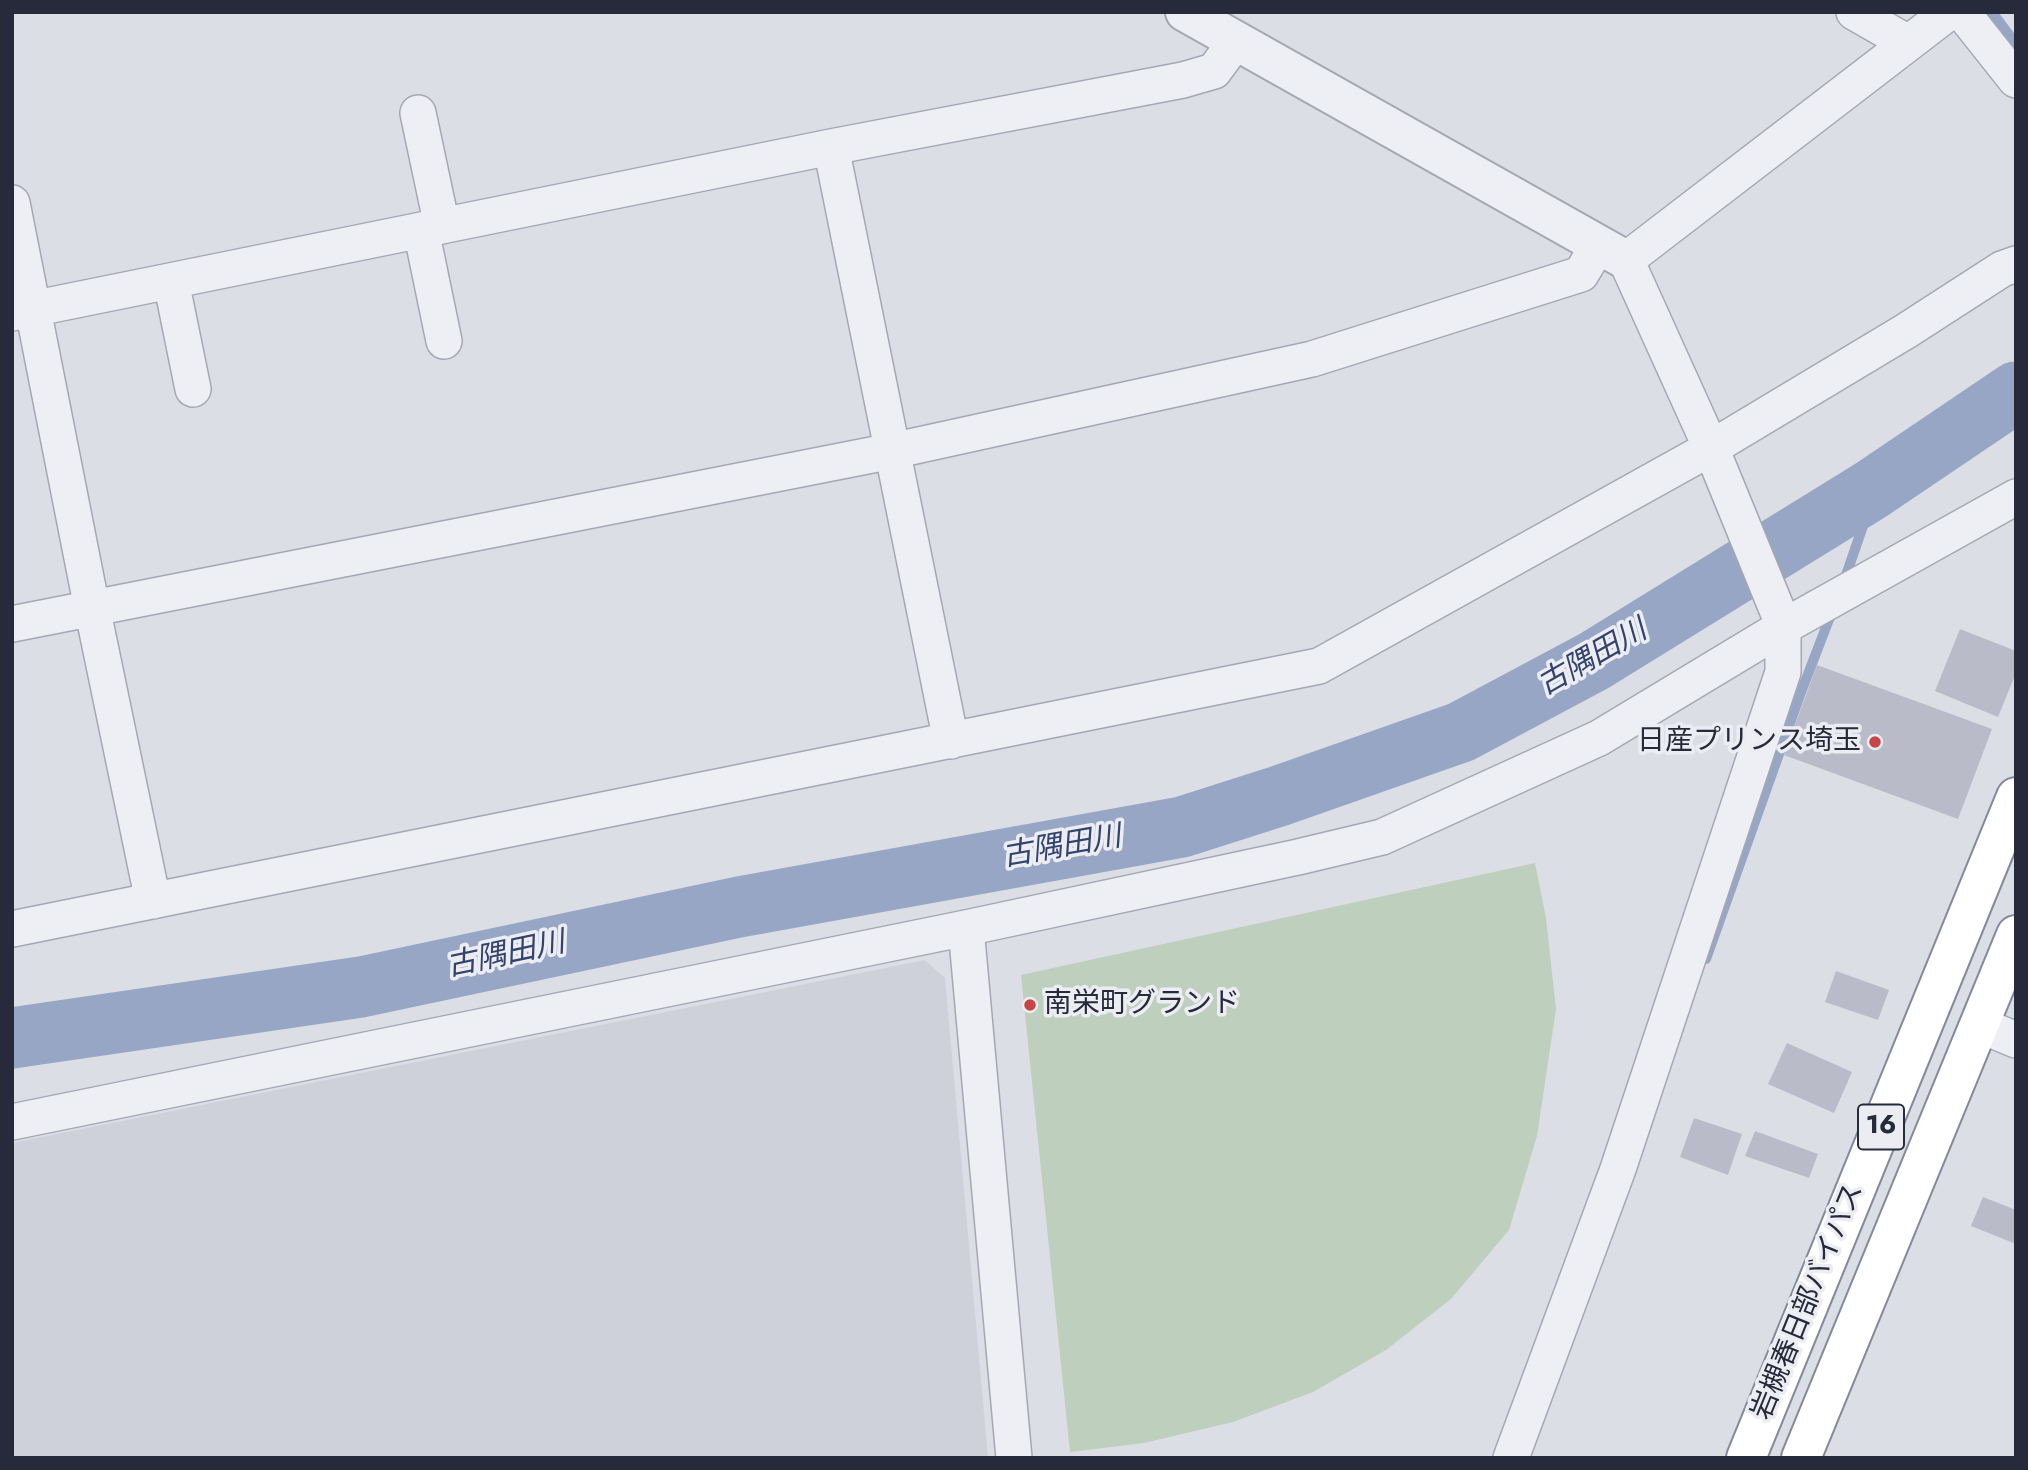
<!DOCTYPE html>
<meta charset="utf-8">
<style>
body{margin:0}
#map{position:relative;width:2028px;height:1470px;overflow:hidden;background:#dcdee5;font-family:Jost,sans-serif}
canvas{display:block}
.frame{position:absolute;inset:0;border:14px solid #262a3a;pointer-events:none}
</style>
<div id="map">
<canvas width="2028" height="1470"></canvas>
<div class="frame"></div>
</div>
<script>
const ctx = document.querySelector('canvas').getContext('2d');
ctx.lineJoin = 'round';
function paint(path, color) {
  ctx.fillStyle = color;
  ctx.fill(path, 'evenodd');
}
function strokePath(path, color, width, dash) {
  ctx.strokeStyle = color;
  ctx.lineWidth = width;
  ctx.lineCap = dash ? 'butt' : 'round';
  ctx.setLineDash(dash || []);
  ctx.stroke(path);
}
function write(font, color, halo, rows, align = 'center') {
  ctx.font = font + ' Jost,"Noto Sans JP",sans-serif';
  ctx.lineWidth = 7;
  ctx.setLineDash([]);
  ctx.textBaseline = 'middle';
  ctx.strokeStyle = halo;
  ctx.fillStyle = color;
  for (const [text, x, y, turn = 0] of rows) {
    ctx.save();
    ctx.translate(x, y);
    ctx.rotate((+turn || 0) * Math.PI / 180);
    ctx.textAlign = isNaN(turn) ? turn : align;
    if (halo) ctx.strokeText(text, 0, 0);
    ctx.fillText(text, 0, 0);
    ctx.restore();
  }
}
const built = new Path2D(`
 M925,960L945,978L988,1458H12V1143Z`);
const green = new Path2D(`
 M1535,863L1546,918L1556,1009L1537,1136L1509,1230L1451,1299L1386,1350L1313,1392L1233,1422L1144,1443L1070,1452L1021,975Z`);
const stream = new Path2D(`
 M1992,12L2016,44
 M1843,584L1864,523L1871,490
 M1706,959L1800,695L1833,609`);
const river = new Path2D(`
 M12,1038L361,987L739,907L1182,827L1279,796L1461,732L1594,661L1871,490L2016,392`);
const building = new Path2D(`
 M1960,629L2016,651V673L1998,717L1935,691Z
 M1817,665L1992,729L1958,819L1784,755Z
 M1836,971L1889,990L1878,1020L1825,1002Z
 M1787,1043L1852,1072L1834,1113L1768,1084Z
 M1694,1118L1742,1134L1728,1175L1680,1157Z
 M1755,1131L1818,1154L1809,1178L1745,1156Z
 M1983,1197L2016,1210V1244L1971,1226Z`);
const minor = new Path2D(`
 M1854,12L1908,43
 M1962,12L2016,80
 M418,113L442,226
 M831,147L951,741
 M12,203L87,583L153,901
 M421,230L444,341
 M171,281L193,389
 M12,313L831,147L1183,80L1214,71L1236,41
 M12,624L892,451L1312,359L1581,274L1599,244
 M966,928L1014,1458
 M12,929L1319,666L1711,448L1906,331L2002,269L2016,264
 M1980,1025L2016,1040
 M12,1122L966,928L1298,857L1382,837L1599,738L1783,627L2016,497
 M1511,1458L1618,1169L1783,672V627L1778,612L1711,448L1626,260L1949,12`);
const tertiary = new Path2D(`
 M1185,12L1626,260`);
const trunk = new Path2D(`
 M1746,1458L2016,797
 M1801,1458L2016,935`);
const markers = [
 [1875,742,7,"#c74544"],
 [1030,1005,7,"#c74544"]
];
const shields = [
 [1881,1127,46]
];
const shieldNames = [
 ["16",1881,1127]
];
const poiNames = [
 ["日産プリンス埼玉",1861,742],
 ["南栄町グランド",1044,1005,"left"]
];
const streetNames = [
 ["岩槻春日部バイパス",1809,1302,-68]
];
const waterNames = [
 ["古隅田川",1593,659,-30],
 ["古隅田川",1062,848,-10],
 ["古隅田川",506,956,-12]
];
paint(built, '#ced0da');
paint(green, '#bfcfbd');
strokePath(stream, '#97a6c4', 10);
strokePath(river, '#97a6c4', 61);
paint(building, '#b9bcc8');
strokePath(minor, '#a5a8b2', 38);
strokePath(tertiary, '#a5a8b2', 42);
strokePath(trunk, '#84899b', 42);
strokePath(minor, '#eeeff4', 35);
strokePath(tertiary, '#eeeff4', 38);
strokePath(trunk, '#fff', 38);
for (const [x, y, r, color] of markers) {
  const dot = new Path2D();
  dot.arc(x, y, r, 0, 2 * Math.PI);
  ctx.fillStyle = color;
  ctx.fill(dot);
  strokePath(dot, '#ebedf3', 2.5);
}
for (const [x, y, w] of shields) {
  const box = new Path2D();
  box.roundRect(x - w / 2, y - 22.5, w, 45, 5);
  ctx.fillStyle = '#ebedf3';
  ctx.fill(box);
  strokePath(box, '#262a3a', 2);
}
write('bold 26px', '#262a3a', null, shieldNames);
write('28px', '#262a3a', '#ebedf3', poiNames, 'right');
write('28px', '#262a3a', '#ebedf3', streetNames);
write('italic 30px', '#33436c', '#ebedf3', waterNames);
</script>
